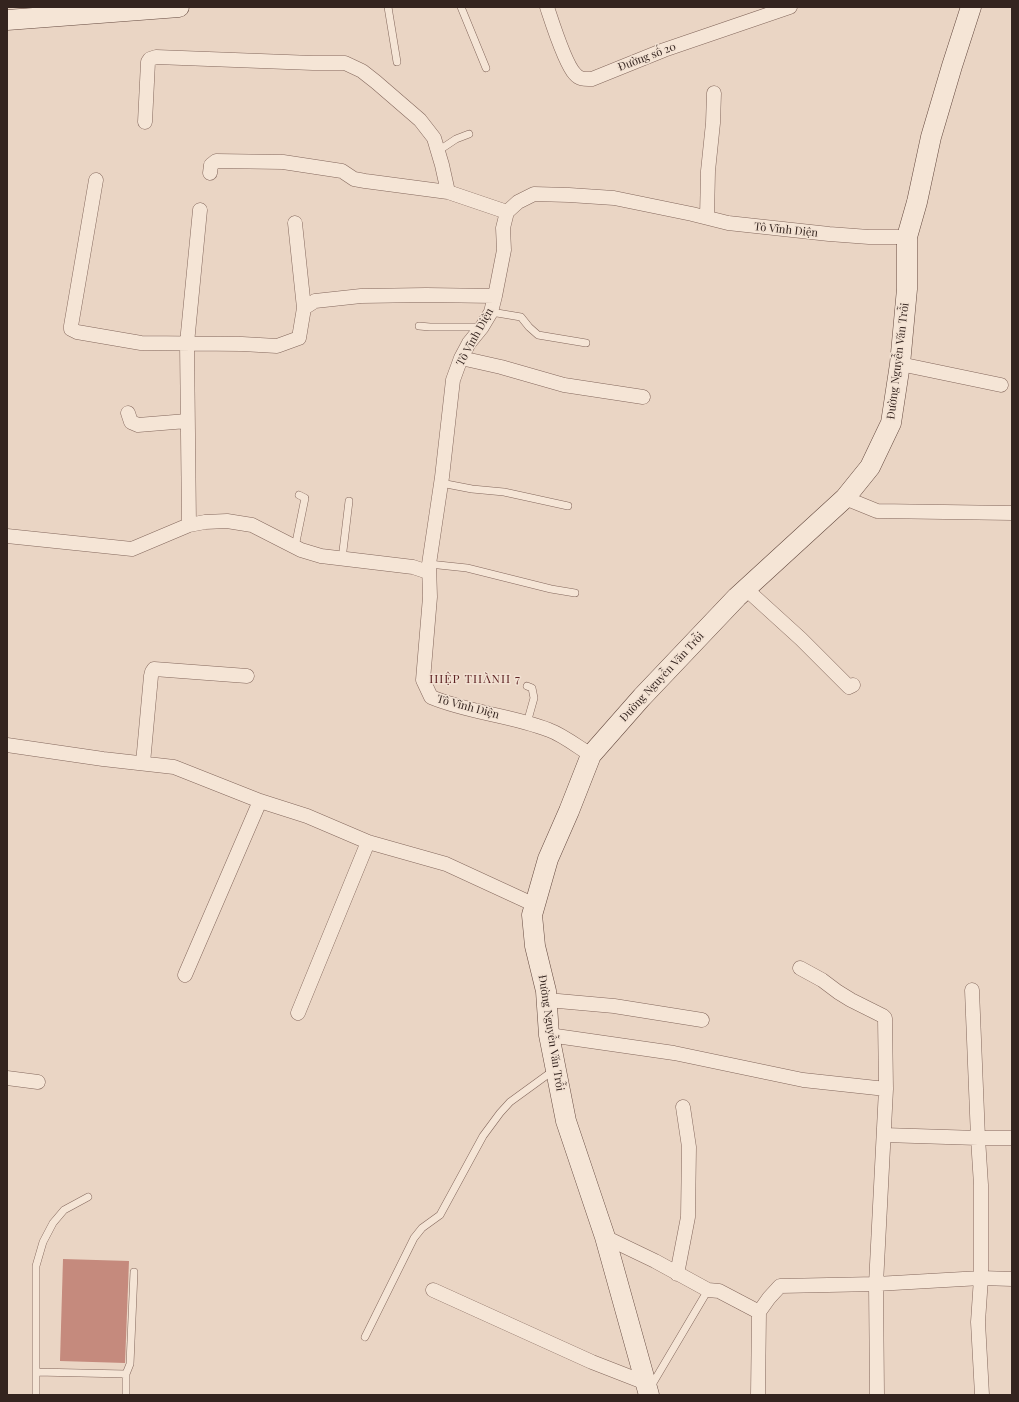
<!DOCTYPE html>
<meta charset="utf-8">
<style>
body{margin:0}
#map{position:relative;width:1019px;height:1402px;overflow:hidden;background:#ead5c4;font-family:"Playfair Display",serif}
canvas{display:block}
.frame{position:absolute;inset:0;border:8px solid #34241f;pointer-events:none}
</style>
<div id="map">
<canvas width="1019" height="1402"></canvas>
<div class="frame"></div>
</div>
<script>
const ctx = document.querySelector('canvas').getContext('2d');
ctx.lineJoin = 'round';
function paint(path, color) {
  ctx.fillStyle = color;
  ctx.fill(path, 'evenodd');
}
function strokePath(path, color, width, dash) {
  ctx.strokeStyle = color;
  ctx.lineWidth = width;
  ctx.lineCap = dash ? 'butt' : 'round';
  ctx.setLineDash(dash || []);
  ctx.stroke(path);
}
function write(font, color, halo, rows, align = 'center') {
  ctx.font = font + ' "Playfair Display",serif';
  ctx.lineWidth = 3;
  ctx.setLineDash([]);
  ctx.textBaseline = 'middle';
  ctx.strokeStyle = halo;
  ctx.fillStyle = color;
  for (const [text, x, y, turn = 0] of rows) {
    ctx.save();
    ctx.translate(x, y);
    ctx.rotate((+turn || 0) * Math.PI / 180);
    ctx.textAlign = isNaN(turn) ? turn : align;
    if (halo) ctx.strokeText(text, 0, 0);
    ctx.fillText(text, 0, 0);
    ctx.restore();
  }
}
const building = new Path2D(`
 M63,1259L129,1261L125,1363L60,1361Z`);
const lane = new Path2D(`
 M388,7L397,62
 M461,7L486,68
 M438,151L456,139L469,134
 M491,312L521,317L529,327L538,335L586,343
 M419,326L430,327H482
 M441,483L472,489L504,492L568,506
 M295,547L305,498L299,495
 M342,559L349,501
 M429,564L467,568L551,589L575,593
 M527,686L532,688L534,698L527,723
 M365,1337L414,1238L422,1228L440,1215L483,1136L500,1113L510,1102L554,1070
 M36,1372L126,1374
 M650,1388L708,1290
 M36,1395V1266L43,1242L53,1223L64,1210L88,1197
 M126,1395V1374L130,1364L134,1272`);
const street = new Path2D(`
 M547,7C552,22 565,64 575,74C580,80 586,79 592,79L664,50L790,7
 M145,122L148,62L150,59L156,57L313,63H345L362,71L376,82L420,120L434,138L442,165L448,192L507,212
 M210,173L211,165L216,161L283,162L342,171L354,179L365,181L448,192
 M96,180L71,326V329L77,332L141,343L242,344L277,346L299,338L304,308L315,301L361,296L426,295L495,296
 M707,217L708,171L713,123L714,93
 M295,223L304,308
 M461,358L501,367L564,385L643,397
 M900,364L1001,385
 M128,413L131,422L138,425L187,421
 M845,498L877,511L1012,513
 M189,525L187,343L200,210
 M7,536L132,549L189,525L205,522L227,521L252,525L301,550L321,556L413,567L428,572
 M746,589L801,639L849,687L853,685
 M7,745L103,759L174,767L260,801L307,816L368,842L446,864L535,905
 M591,755C578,747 563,735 549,730C511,715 469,713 431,697L423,680L430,597L429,564L442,477L453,380L461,358L469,343L482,327L491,312L495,296L504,250L503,228L507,212L518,202L534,194L569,195L614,198L692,214L728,223L829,234L869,237H907
 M143,763L151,676L152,672L154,669L247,676
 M185,975L260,801
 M972,990L978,1138H1012
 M547,1000L614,1006L702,1020
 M298,1013L368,842
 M549,1035L674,1053L803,1080L886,1089
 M7,1078L38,1082
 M884,1135L978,1138L981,1185V1278L978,1322L982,1395
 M605,1237L655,1261L708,1290L719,1291L759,1312
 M677,1274L688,1217L689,1147L683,1107
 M433,1290L592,1362L646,1383
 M758,1395L759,1312L769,1298L780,1286L876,1284L886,1089L885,1018L883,1016L851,1000L838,992L822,980L800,968
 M877,1395L876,1284L981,1278L1012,1279`);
const secondary = new Path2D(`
 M7,20L179,7
 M649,1395L605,1237L566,1121L549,1035L546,991L535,946L532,915L548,859L569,811L591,755L642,697L737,597L845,498L870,467L891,423L900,364L907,289V237L917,202L931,137L952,66L971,7`);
const streetNames = [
 ["Đường số 20",647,57,-21],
 ["Tô Vĩnh Diện",786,230,6],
 ["Tô Vĩnh Diện",475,337,-61],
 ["Đường Nguyễn Văn Trỗi",898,361,-83],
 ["Đường Nguyễn Văn Trỗi",662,677,-47],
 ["Tô Vĩnh Diện",468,707,15],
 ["Đường Nguyễn Văn Trỗi",551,1033,81]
];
const neighbourhoodNames = [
 ["HIỆP THÀNH 7",475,679]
];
paint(building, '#c58a7d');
strokePath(lane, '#83675c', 8);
strokePath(street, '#83675c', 15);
strokePath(secondary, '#64493f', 21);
strokePath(lane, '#f5e5d6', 7);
strokePath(street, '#f5e5d6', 14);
strokePath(secondary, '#f5e5d6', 20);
write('11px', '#34241f', '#f2e1d2', streetNames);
ctx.letterSpacing = '1px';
write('12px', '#5d2223', '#f2e1d2', neighbourhoodNames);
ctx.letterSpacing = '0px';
</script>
